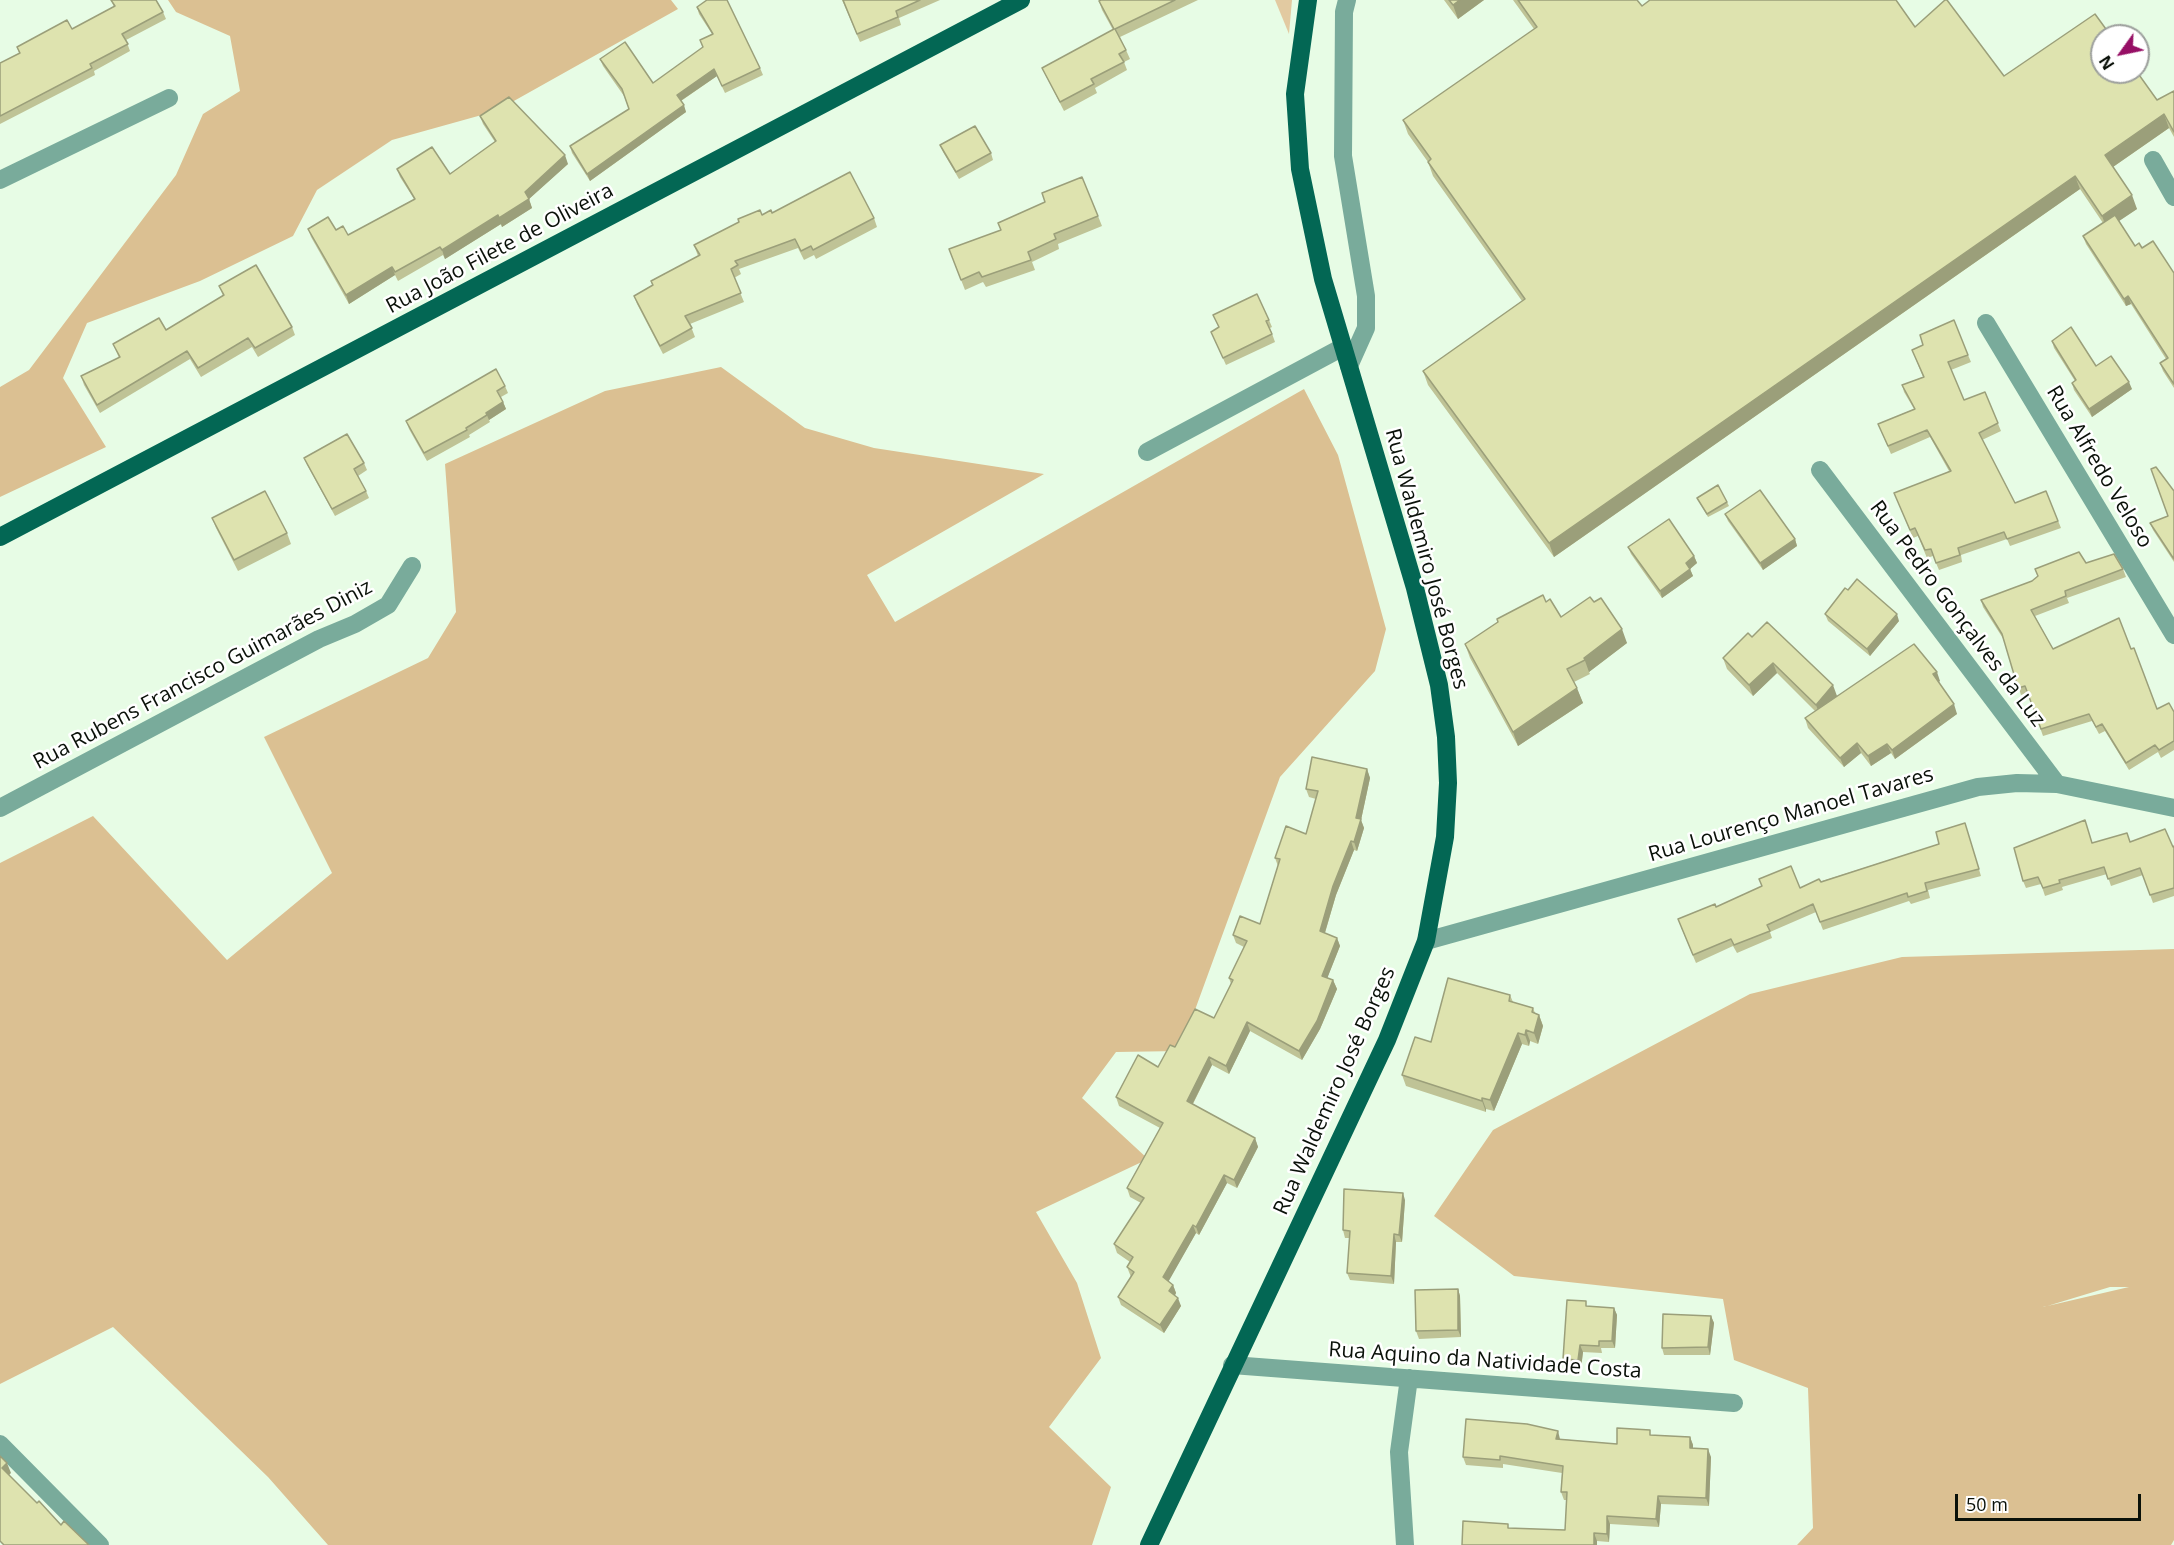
<!DOCTYPE html>
<meta charset="utf-8">
<style>
body{margin:0}
#map{position:relative;width:2174px;height:1545px;overflow:hidden;background:#e7fce5;font-family:"Open Sans",sans-serif}
canvas{display:block}
.north{position:absolute;left:2090px;top:24px;width:60px;height:60px;box-sizing:border-box;background:#fff;border:2px solid #9da09d;border-radius:50%;rotate:237deg;font-size:16px;font-weight:700;line-height:24px;text-align:center;color:#0a1109}
.north::after{content:'';display:block;margin:auto;width:21px;height:27px;background:#960f65;clip-path:polygon(50% 0,100% 100%,50% 72%,0 100%)}
.scale{position:absolute;left:1955px;top:1494px;width:186px;height:27px;box-sizing:border-box;border:3px solid #0a1109;border-top:0;padding-left:8px;font-size:18px;line-height:21px;white-space:nowrap;color:#0a1109;-webkit-text-stroke:4px #fff;paint-order:stroke}
</style>
<div id="map">
<canvas width="2174" height="1545"></canvas>
<div class="north">N</div>
<div class="scale">50 m</div>
</div>
<script>
const ctx = document.querySelector('canvas').getContext('2d');
ctx.lineJoin = 'round';
function paint(path, color) {
  ctx.fillStyle = color;
  ctx.fill(path, 'evenodd');
}
function strokePath(path, color, width, dash) {
  ctx.strokeStyle = color;
  ctx.lineWidth = width;
  ctx.lineCap = dash ? 'butt' : 'round';
  ctx.setLineDash(dash || []);
  ctx.stroke(path);
}
function write(font, color, halo, rows, align = 'center') {
  ctx.font = font + ' "Open Sans",sans-serif';
  ctx.lineWidth = 5;
  ctx.setLineDash([]);
  ctx.textBaseline = 'middle';
  ctx.strokeStyle = halo;
  ctx.fillStyle = color;
  for (const [text, x, y, turn = 0] of rows) {
    ctx.save();
    ctx.translate(x, y);
    ctx.rotate((+turn || 0) * Math.PI / 180);
    ctx.textAlign = isNaN(turn) ? turn : align;
    if (halo) ctx.strokeText(text, 0, 0);
    ctx.fillText(text, 0, 0);
    ctx.restore();
  }
}
const green = new Path2D(`
 M1275,0H1292L1289,34Z`);
const forest = new Path2D(`
 M168,0H671L678,9L496,111L392,140L317,190L293,236L200,281L87,323L63,378L106,447L0,497V387L29,370L176,175L203,114L240,91L230,36L176,12Z
 M721,367L805,428L874,448L1044,474L867,575L895,622L1304,389L1338,455L1386,629L1375,671L1280,777L1180,1051L1116,1052L1082,1098L1148,1159L1036,1212L1077,1283L1101,1358L1049,1427L1111,1487L1092,1545H328L268,1477L113,1327L0,1384V863L93,816L227,960L332,873L264,737L428,658L456,612L445,464L605,391Z
 M2174,949V1540L2171,1545H1797L1813,1528L1808,1388L1734,1360L1723,1299L1514,1276L1434,1216L1493,1130L1750,994L1902,957ZM2110,1287H2129L2043,1307H2044Z`);
const minor = new Path2D(`
 M1347,0L1344,12L1343,156L1366,296V328L1349,366
 M2153,160L2174,197
 M0,180L169,98
 M1986,323L2174,635
 M1147,452L1343,347
 M1820,470L2057,784
 M0,808L319,639L355,624L388,605L412,566
 M1426,941L1978,787L2017,783L2057,784L2174,808
 M1232,1365L1734,1403
 M0,1444L100,1545
 M1405,1545L1399,1452L1409,1378`);
const major = new Path2D(`
 M0,537L1021,0
 M1149,1545L1387,1040L1426,941L1445,837L1448,783L1446,737L1439,685L1415,588L1323,279L1300,169L1295,94L1308,0`);
const wall = new Path2D(`
 M111,0H156L163,12L166,19L126,40L130,51L94,71L95,75L0,124V63L19,53L17,47L72,29L114,7Z
 M842,0H940L899,18L901,25L860,42Z
 M1101,0H1198L1120,37L1126,50L1130,59L1124,62L1127,70L1095,88L1097,93L1064,111L1046,76L1042,68L1113,30L1102,10L1099,1Z
 M1444,0H1484L1458,19Z
 M1513,0H1637L1642,6L1915,27L2004,76L2157,100L2174,91V137L2169,128L2113,167L2137,209L2119,221L2135,246L2142,248L2174,273V388L2163,371L2160,363L2166,359L2131,304L2126,306L2086,244L2083,236L2103,223L2080,189L1554,557L1428,385L1423,371L1522,301L1433,176L1428,162L1408,134L1403,120L1534,29Z
 M697,7L760,68L763,75L725,93L717,76L681,101L686,112L590,181L572,153L570,146L629,109L624,96L603,66L600,59L653,83L703,48L700,40L712,34L699,14Z
 M480,116L568,164L529,199L532,208L502,227L501,224L445,259L443,255L398,281L395,275L349,304L311,237L308,229L336,230L348,235L414,199L400,177L397,169L450,174L495,142L483,124Z
 M940,145L991,153L993,160L959,179L943,152Z
 M772,213L874,218L877,227L816,259L814,255L804,260L798,248L739,269L741,274L734,278L744,302L690,324L695,337L663,354L637,304L634,296L652,285L651,281L698,256L694,245L762,215Z
 M1098,216L1102,226L1058,244L1059,249L1032,262L1035,270L986,287L983,282L965,290L949,249Z
 M219,286L292,327L295,335L258,357L252,347L201,377L190,359L100,413L84,385L81,376L119,358L113,344L166,330L223,296Z
 M1213,315L1269,320L1272,327L1270,328L1275,342L1226,365L1211,332L1219,328Z
 M2052,341L2096,366L2132,389L2092,417L2074,390L2072,383L2075,381L2054,348Z
 M1912,350L1968,355L1971,362L1951,370L1964,400L1985,392L2001,431L1982,440L2015,503L2046,491L2061,528L2010,546L2007,539L1961,555L1962,562L1939,570L1933,556L1927,558L1918,536L1913,538L1897,500L1949,471L1930,437L1891,454L1878,424L1914,409L1904,392L1902,385L1923,377Z
 M505,386L508,393L501,397L506,409L489,420L490,422L469,435L470,437L427,461L409,429L406,421Z
 M304,458L364,463L367,470L358,476L366,491L369,498L335,516L307,465Z
 M2174,491V562L2153,530L2150,523L2168,516Z
 M1697,498L1727,502L1729,506L1708,517Z
 M1725,514L1795,539L1797,546L1763,570L1728,521Z
 M212,518L287,533L291,544L238,571L216,528Z
 M1628,547L1694,556L1697,563L1690,569L1693,576L1662,598L1631,554Z
 M2086,563L2123,569L2126,577L2067,598L2069,603L2035,616L2053,649H2131L2157,709L2174,712V750L2161,758L2158,752L2129,770L2105,731L2099,734L2092,721L2043,736L2028,693L2021,695L2004,640L1983,607L1981,600L2032,581L2038,577L2035,569Z
 M1546,602L1561,617L1594,602L1627,643L1589,672L1590,674L1574,682L1583,703L1518,746L1470,658L1465,644L1498,622L1497,619Z
 M1825,614L1899,621L1870,656L1828,621Z
 M1752,637L1837,696L1940,681L1938,682L1957,714L1895,759L1891,753L1871,766L1861,753L1844,767L1808,728L1805,718L1815,711L1777,673L1753,696L1727,669L1723,658Z
 M1367,769L1370,778L1361,820L1364,828L1357,851L1354,850L1336,895L1325,933L1337,938L1340,946L1327,978L1333,980L1337,989L1320,1029L1302,1060L1250,1031L1229,1074L1212,1065L1193,1104L1255,1138L1258,1147L1237,1188L1227,1183L1199,1235L1196,1233L1168,1281L1173,1285L1176,1293L1175,1296L1181,1306L1164,1333L1121,1305L1118,1297L1131,1277L1127,1267L1130,1262L1117,1253L1114,1244L1141,1203L1130,1197L1127,1188L1160,1128L1119,1106L1116,1097L1158,1067L1175,1047L1214,1018L1231,984L1229,978L1244,947L1236,943L1233,935L1260,924L1278,866L1275,858L1306,834L1316,799L1309,797L1306,789Z
 M2085,820L2092,843L2130,842L2174,846V896L2153,903L2143,875L2111,886L2107,874L2062,887L2063,890L2045,896L2041,884L2026,888L2023,881Z
 M1965,823L1981,876L1928,890L1930,898L1911,904L1909,901L1823,930L1816,912L1770,932L1772,938L1737,953L1733,946L1696,963L1681,927L1716,907L1762,887L1759,879L1800,888L1939,844Z
 M1510,995L1513,1002L1533,1008L1535,1013L1539,1015L1543,1026L1538,1044L1530,1041L1529,1046L1522,1044L1494,1111L1486,1109V1112L1406,1086L1402,1075L1431,1042Z
 M1405,1200L1402,1242H1396L1394,1284L1350,1280L1347,1273L1350,1238H1345L1343,1230Z
 M1458,1289L1460,1296L1461,1337L1419,1339L1416,1331Z
 M1588,1306L1614,1308L1617,1315L1615,1348H1601L1602,1353L1583,1352L1581,1368L1566,1366L1563,1359Z
 M1711,1316L1714,1323L1710,1355H1664L1662,1348Z
 M1652,1435L1690,1437L1693,1445V1448L1711,1457L1709,1506L1661,1504L1659,1527L1610,1524L1609,1542L1597,1541L1510,1528L1565,1530L1567,1500H1564L1561,1492L1562,1473L1503,1464V1468L1466,1465L1463,1457L1560,1439L1617,1444Z`);
const shadedWall = new Path2D(`
 M1460,0H1484L1458,19L1453,5Z
 M714,69L717,76L679,102L677,95Z
 M684,105L686,112L590,181L587,174Z
 M2164,114L2169,128L2110,169L2105,155Z
 M565,155L568,164L529,199L532,208L502,227L499,218L525,192Z
 M2075,176L2080,189L1554,557L1549,543Z
 M2132,195L2137,209L2107,229L2102,216Z
 M498,215L501,224L445,259L442,250Z
 M392,267L395,275L349,304L346,295Z
 M2128,296L2131,304L2126,306L2124,299Z
 M2129,382L2132,389L2092,417L2089,409Z
 M503,402L506,409L489,420L486,413Z
 M1795,539L1797,546L1763,570L1760,563Z
 M1694,556L1697,563L1690,569L1693,576L1662,598L1660,591L1686,563Z
 M1897,614L1899,621L1870,656L1867,649Z
 M1622,629L1627,643L1589,672L1584,658Z
 M1773,663L1777,673L1753,696L1749,685Z
 M1937,672L1940,681L1936,684L1933,674Z
 M1833,685L1837,696L1820,716L1816,705Z
 M1577,688L1583,703L1518,746L1513,732Z
 M1954,704L1957,714L1895,759L1892,750Z
 M1857,743L1861,753L1844,767L1840,758Z
 M1887,744L1891,753L1871,766L1868,756Z
 M1367,769L1370,778L1361,820L1364,828L1357,851L1354,842L1356,818Z
 M1351,841L1354,850L1336,895L1323,939L1320,931L1333,886Z
 M1337,938L1340,946L1325,984L1322,976Z
 M1333,980L1337,989L1320,1029L1302,1060L1299,1051Z
 M1539,1015L1543,1026L1538,1044L1534,1033Z
 M1247,1022L1250,1031L1229,1074L1226,1066Z
 M1526,1030L1530,1041L1529,1046L1525,1035Z
 M1518,1033L1522,1044L1494,1111L1490,1100Z
 M1209,1057L1212,1065L1190,1109L1187,1101Z
 M1482,1098L1486,1109V1112L1482,1101Z
 M1255,1138L1258,1147L1237,1188L1234,1180Z
 M1224,1175L1227,1183L1199,1235L1196,1227Z
 M1403,1193L1405,1200L1402,1242L1399,1235Z
 M1193,1225L1196,1233L1166,1286L1163,1277Z
 M1394,1234L1396,1242L1394,1284L1391,1276Z
 M1173,1285L1176,1293L1172,1300L1169,1291Z
 M1458,1289L1460,1296L1461,1337L1458,1330Z
 M1178,1298L1181,1306L1164,1333L1160,1325Z
 M1614,1308L1617,1315L1615,1348L1612,1341Z
 M1711,1316L1714,1323L1710,1355L1708,1347Z
 M1580,1345L1583,1352L1581,1368L1578,1360Z
 M1558,1431L1560,1439H1556Z
 M1690,1437L1693,1445V1456L1690,1448Z
 M1708,1449L1711,1457L1709,1506L1706,1498Z
 M7,1463L11,1473L6,1478L2,1468Z
 M1658,1496L1661,1504L1659,1527L1656,1519Z
 M1607,1516L1610,1524L1609,1542L1607,1534Z
 M1594,1533L1597,1541V1545H1594Z`);
const building = new Path2D(`
 M111,0H156L163,12L122,34L128,44L90,64L92,68L0,116V63L20,53L17,47L67,20L72,29L115,6Z
 M707,0H727L760,68L722,86L714,69L677,95L684,105L587,174L570,146L629,109L622,89L600,59L625,42L653,83L703,47L700,40L713,34L697,7Z
 M843,0H920L896,11L898,17L857,34Z
 M1101,0H1175L1115,29L1126,50L1119,54L1124,62L1091,79L1094,84L1060,102L1042,68L1114,29L1099,1Z
 M1449,0H1460L1453,5Z
 M1518,0H1637L1642,6L1650,0H1896L1915,27L1945,0H1947L2004,76L2095,14L2111,36H2102V72H2137L2157,100L2174,91V132L2164,114L2105,155L2132,195L2102,216L2075,176L1549,543L1423,371L1525,299L1428,162L1431,159L1403,120L1537,27Z
 M509,97L565,155L525,192L529,199L499,218L498,215L442,250L440,247L395,272L392,267L346,295L308,229L328,217L336,230L343,226L348,235L415,199L397,169L432,147L450,174L496,141L480,116Z
 M975,126L991,153L956,172L940,145Z
 M850,172L874,218L813,250L811,246L801,251L795,239L735,261L738,265L731,269L741,293L685,316L692,328L660,346L634,296L653,285L651,281L700,255L694,245L739,222L738,219L760,210L762,215L771,210L772,213Z
 M1082,177L1098,216L1054,234L1056,239L1028,252L1031,260L982,277L979,272L961,280L949,249L1001,230L998,223L1045,202L1042,193Z
 M2115,215L2135,246L2139,243L2142,248L2153,241L2174,273V384L2160,363L2168,358L2128,296L2124,299L2083,236Z
 M256,265L292,327L255,348L248,338L198,368L187,351L97,405L81,376L120,357L113,344L159,318L166,330L224,295L219,286Z
 M1257,294L1269,320L1266,321L1272,334L1223,358L1211,332L1219,327L1213,315Z
 M1954,320L1968,355L1948,362L1964,400L1985,392L1998,423L1979,433L2015,503L2046,491L2058,521L2007,539L2004,532L1958,548L1960,555L1936,563L1931,549L1925,550L1915,528L1910,530L1894,493L1951,471L1927,430L1888,446L1878,424L1915,409L1902,385L1924,377L1912,350L1923,345L1920,335Z
 M2071,327L2096,366L2111,356L2129,382L2089,409L2072,383L2076,380L2052,341Z
 M496,369L505,386L497,391L503,402L486,413L487,415L466,428L467,430L424,453L406,421Z
 M347,434L364,463L354,469L366,491L332,509L304,458Z
 M2156,467L2174,491V559L2150,523L2168,516L2151,469Z
 M1718,485L1727,502L1707,514L1697,498Z
 M1760,490L1795,539L1760,563L1725,514Z
 M265,491L287,533L234,560L212,518Z
 M1669,519L1694,556L1686,563L1690,569L1660,591L1628,547Z
 M2079,552L2086,563L2114,554L2123,569L2065,591L2066,596L2031,610L2053,649L2119,618L2131,649L2134,648L2157,709L2169,703L2174,712V741L2159,750L2155,745L2126,763L2102,724L2096,727L2089,714L2041,729L2025,686L2018,688L2002,634L1981,600L2032,581L2038,576L2035,569Z
 M1857,579L1897,614L1867,649L1825,614L1845,588L1848,590Z
 M1543,595L1546,602L1550,599L1561,617L1590,597L1594,602L1601,598L1622,629L1584,658L1585,660L1567,669L1577,688L1513,732L1465,644L1498,622L1497,619Z
 M1767,622L1833,685L1816,705L1773,663L1749,685L1723,658L1748,633L1752,637Z
 M1914,644L1937,672L1933,674L1954,704L1892,750L1887,744L1868,756L1857,743L1840,758L1805,718Z
 M1312,757L1367,769L1356,818L1361,819L1354,842L1351,841L1333,886L1320,931L1337,938L1322,976L1333,980L1317,1021L1299,1051L1247,1022L1226,1066L1209,1057L1187,1101L1255,1138L1234,1180L1224,1175L1196,1227L1193,1225L1163,1277L1173,1285L1169,1291L1178,1298L1160,1325L1118,1297L1134,1272L1127,1267L1133,1257L1114,1244L1144,1198L1127,1188L1163,1123L1116,1097L1138,1055L1158,1067L1170,1045L1175,1047L1195,1009L1214,1018L1233,980L1229,978L1247,941L1233,935L1240,916L1260,924L1280,859L1275,858L1286,826L1306,834L1318,791L1306,789Z
 M2085,820L2092,843L2127,833L2130,842L2165,829L2173,847L2174,846V888L2150,895L2140,868L2108,879L2104,867L2059,880L2060,883L2043,888L2038,877L2023,881L2014,848Z
 M1965,823L1979,869L1925,883L1927,891L1908,897L1907,893L1820,922L1813,904L1767,925L1770,931L1734,945L1731,939L1693,955L1678,919L1715,904L1716,907L1762,886L1759,879L1791,866L1800,888L1819,879L1821,882L1939,844L1936,832Z
 M1448,978L1510,995L1509,1001L1533,1008L1532,1012L1539,1015L1534,1033L1526,1030L1525,1035L1518,1033L1490,1100L1482,1098V1101L1402,1075L1415,1037L1431,1042Z
 M1344,1189L1403,1193L1399,1235L1394,1234L1391,1276L1347,1273L1350,1231L1343,1230Z
 M1458,1289V1330L1416,1331L1415,1290Z
 M1567,1300L1586,1301V1306L1614,1308L1612,1341H1599V1346L1580,1345L1578,1360L1563,1359Z
 M1663,1314L1711,1316L1708,1347L1662,1348Z
 M1466,1419L1527,1424L1558,1431L1556,1439L1617,1444V1428L1650,1430V1435L1690,1437V1448L1708,1449L1706,1498L1658,1496L1656,1519L1607,1516V1534L1594,1533V1545H1462L1463,1521L1508,1524V1528L1565,1530L1567,1492H1561L1563,1466L1500,1456V1460L1463,1457Z
 M0,1456L7,1463L2,1468L37,1503L39,1501L61,1525L64,1521L89,1545H4L0,1541Z`);
const streetNames = [
 ["Rua João Filete de Oliveira",500,249,-28],
 ["Rua Alfredo Veloso",2099,467,59],
 ["Rua Waldemiro José Borges",1426,559,75],
 ["Rua Pedro Gonçalves da Luz",1957,614,53],
 ["Rua Rubens Francisco Guimarães Diniz",203,675,-28],
 ["Rua Lourenço Manoel Tavares",1791,815,-16],
 ["Rua Waldemiro José Borges",1335,1091,-66],
 ["Rua Aquino da Natividade Costa",1485,1361,4]
];
paint(green, '#e2caa1');
paint(forest, '#dbc092');
strokePath(minor, '#79ab9b', 18);
strokePath(major, '#036754', 18);
paint(wall, '#bfc396');
paint(shadedWall, '#9b9f7a');
paint(building, '#dee3af');
strokePath(building, '#9b9f7a', 1.5);
write('21px', '#0a1109', '#fff', streetNames);
</script>
